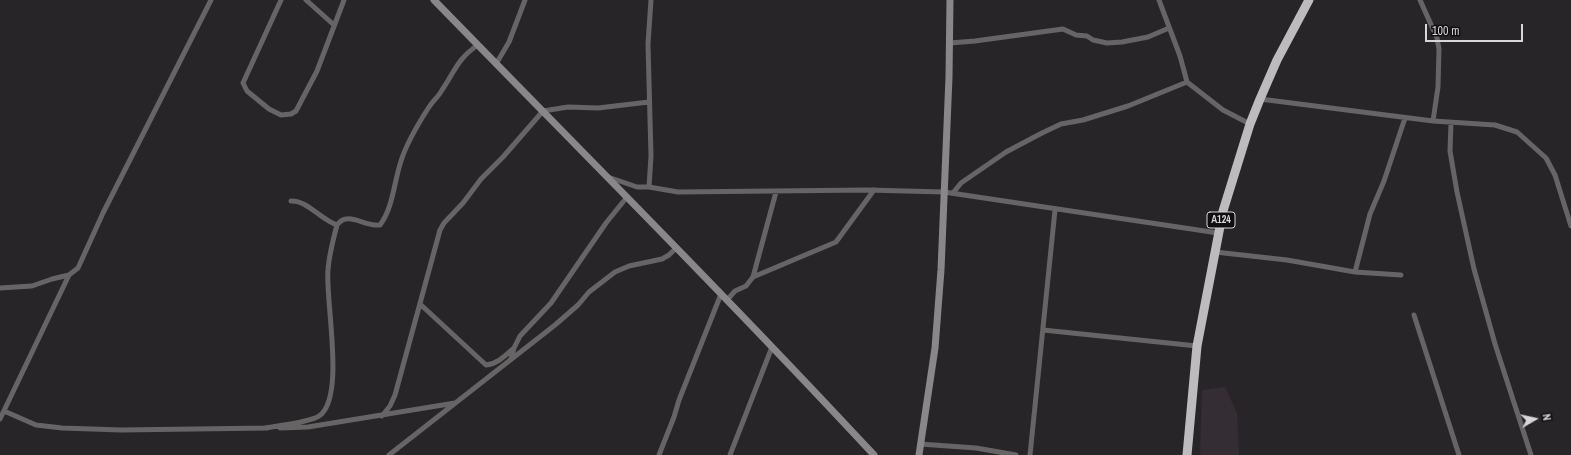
<!DOCTYPE html>
<style>
body{margin:0}
#map{position:relative;width:1571px;height:455px;overflow:hidden;background:#282528;font-family:"Archivo Narrow",sans-serif}
canvas{display:block}
.north{position:absolute;left:1515px;top:399px;width:40px;height:40px;-webkit-text-stroke:3px #100f10;paint-order:stroke;rotate:81deg;font-size:11px;font-weight:700;line-height:16px;text-align:center;color:#d8d6d8}
.north::after{content:'';display:block;margin:auto;width:14px;height:18px;background:#d8d6d8;clip-path:polygon(50% 0,100% 100%,50% 72%,0 100%)}
.scale{position:absolute;left:1425px;top:24px;width:98px;height:18px;box-sizing:border-box;border:2px solid #d8d6d8;border-top:0;padding-left:5px;font-size:12px;line-height:14px;white-space:nowrap;color:#d8d6d8;-webkit-text-stroke:3px #100f10;paint-order:stroke}
</style>
<div id="map">
<canvas width="1571" height="455"></canvas>
<div class="north">N</div>
<div class="scale">100 m</div>
</div>
<script>
const ctx = document.querySelector('canvas').getContext('2d');
ctx.lineJoin = 'round';
function paint(path, color) {
  ctx.fillStyle = color;
  ctx.fill(path, 'evenodd');
}
function strokePath(path, color, width, dash) {
  ctx.strokeStyle = color;
  ctx.lineWidth = width;
  ctx.lineCap = dash ? 'butt' : 'round';
  ctx.setLineDash(dash || []);
  ctx.stroke(path);
}
function write(font, color, halo, rows, align = 'center') {
  ctx.font = font + ' "Archivo Narrow",sans-serif';
  ctx.lineWidth = 3;
  ctx.setLineDash([]);
  ctx.textBaseline = 'middle';
  ctx.strokeStyle = halo;
  ctx.fillStyle = color;
  for (const [text, x, y, turn = 0] of rows) {
    ctx.save();
    ctx.translate(x, y);
    ctx.rotate((+turn || 0) * Math.PI / 180);
    ctx.textAlign = isNaN(turn) ? turn : align;
    if (halo) ctx.strokeText(text, 0, 0);
    ctx.fillText(text, 0, 0);
    ctx.restore();
  }
}
const built = new Path2D(`
 M1225,387L1237,413L1239,455H1200L1202,390Z`);
const street = new Path2D(`
 M281,0L243,83L247,91L269,109L281,115L291,114L296,111L317,71L344,0
 M306,0L334,25
 M1159,0L1180,56L1187,82
 M950,43L975,41L1063,29L1076,35L1087,36L1093,40L1107,43L1122,42L1148,37L1169,28
 M496,64L509,42L525,0
 M1260,99L1433,121L1438,87L1439,49L1437,38L1420,0
 M1433,121L1495,125L1517,132L1546,158L1555,175L1571,226
 M1451,123L1450,151L1457,192L1474,269L1495,344L1531,455
 M608,177L637,187H649L678,192L867,190L944,192L1218,233
 M649,187L651,156L648,44L651,0
 M953,193L961,183L1006,152L1042,133L1061,124L1083,120L1128,106L1187,82L1223,110L1250,124
 M291,201C307,200 321,220 337,225
 M1215,252L1287,260L1355,272L1401,275
 M1355,272L1370,214L1384,181L1405,118
 M753,277L836,242L874,190
 M0,288L32,286L52,279L69,275L78,268L103,213L211,0
 M727,300L735,291L746,286L753,277L776,192
 M420,304L486,365C497,364 505,356 513,349
 M1414,315L1459,455
 M1043,330L1197,346
 M511,359L514,348L520,336L551,303L606,223L627,197
 M4,411L36,425L62,428L121,430L268,428
 M382,416L390,406L395,395L440,230L444,223L463,203L481,179L503,157L543,111L568,107L598,108L649,102
 M0,419L69,275
 M265,428C277,426 311,422 319,416C346,398 325,300 328,270C329,255 333,240 337,225C348,210 364,227 380,225C393,208 394,182 401,161C407,142 418,124 429,107C433,101 439,96 442,90C455,71 458,58 478,45
 M280,428L308,427L455,403
 M920,444L976,448L1016,455
 M389,455L555,325L578,305L589,292L615,272L629,266L662,259L669,255L676,248
 M659,455L674,417L679,400L721,294
 M730,455L772,347
 M1030,455L1055,210`);
const secondary = new Path2D(`
 M434,0C581,151 730,300 874,455
 M919,455L935,348L941,270L949,77L950,0`);
const highway = new Path2D(`
 M1187,455L1197,346L1223,211L1250,124L1260,99L1277,60L1309,0`);
const shields = [
 [1221,220,28]
];
const shieldNames = [
 ["A124",1221,220]
];
paint(built, '#342d34');
strokePath(street, '#666465', 5);
strokePath(secondary, '#898789', 7);
strokePath(highway, '#bebbbe', 9);
for (const [x, y, w] of shields) {
  const box = new Path2D();
  box.roundRect(x - w / 2, y - 8, w, 16, 3);
  ctx.fillStyle = '#100f10';
  ctx.fill(box);
  strokePath(box, '#d8d6d8', 1);
}
write('bold 10px', '#d8d6d8', null, shieldNames);
</script>
